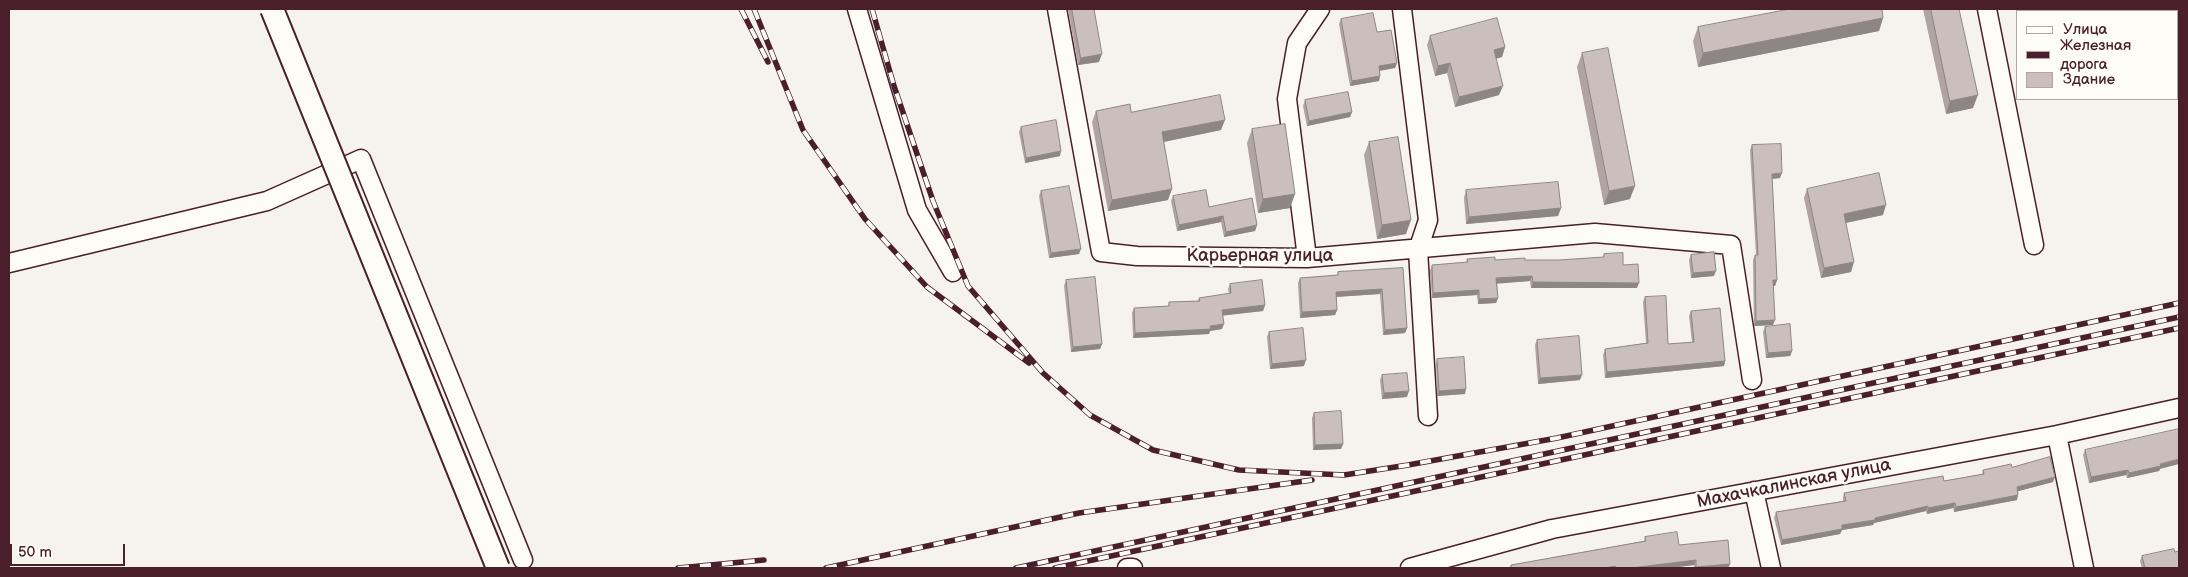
<!DOCTYPE html>
<meta charset="utf-8">
<style>
body{margin:0}
#map{position:relative;width:2188px;height:577px;overflow:hidden;background:#f6f3ef;font-family:"Balsamiq Sans",sans-serif}
canvas{display:block}
.frame{position:absolute;inset:0;border:10px solid #4a1f2b;pointer-events:none}
.legend{position:absolute;left:2016px;top:10px;width:162px;height:90px;box-sizing:border-box;background:#fdfcf7;border:1px solid #b5a4a5;margin:0;padding:6px 9px;list-style:none;font-size:15px;color:#4a1f2b}
.legend li{display:flex;align-items:center;gap:10px;height:25px}
.legend b{width:25px;border:1px solid #b5a4a5}
.scale{position:absolute;left:10px;top:544px;width:115px;height:22px;box-sizing:border-box;border:2px solid #4a1f2b;border-top:0;padding-left:6px;font-size:15px;line-height:18px;white-space:nowrap;color:#4a1f2b;-webkit-text-stroke:4px #fdfcf7;paint-order:stroke}
</style>
<div id="map">
<canvas width="2188" height="577"></canvas>
<div class="frame"></div>
<ul class="legend">
<li><b style="height:6px;background:#fdfcf7"></b>Улица</li>
<li><b style="height:6px;background:#4a1f2b"></b>Железная дорога</li>
<li><b style="height:14px;background:#cbbfbe"></b>Здание</li>
</ul>
<div class="scale">50 m</div>
</div>
<script>
const ctx = document.querySelector('canvas').getContext('2d');
ctx.lineJoin = 'round';
function strokePath(path, color, width, dash) {
  ctx.strokeStyle = color;
  ctx.lineWidth = width;
  ctx.lineCap = dash ? 'butt' : 'round';
  ctx.setLineDash(dash || []);
  ctx.stroke(path);
}
function paint(path, color) {
  ctx.fillStyle = color;
  ctx.fill(path, 'evenodd');
}
function write(font, color, halo, rows, align = 'center') {
  ctx.font = font + ' "Balsamiq Sans",sans-serif';
  ctx.lineWidth = 5;
  ctx.setLineDash([]);
  ctx.textBaseline = 'middle';
  ctx.strokeStyle = halo;
  ctx.fillStyle = color;
  for (const [text, x, y, turn = 0] of rows) {
    ctx.save();
    ctx.translate(x, y);
    ctx.rotate((+turn || 0) * Math.PI / 180);
    ctx.textAlign = isNaN(turn) ? turn : align;
    if (halo) ctx.strokeText(text, 0, 0);
    ctx.fillText(text, 0, 0);
    ctx.restore();
  }
}
const minor = new Path2D(`
 M857,9L917,210L953,272
 M1057,9L1101,252L1137,256L1307,258L1595,233L1731,245L1752,380
 M1402,9L1428,220L1418,250L1428,416
 M1987,9L2034,245
 M2123,9L2124,11
 M2177,83H2179
 M1307,258L1287,99L1297,43L1320,9
 M9,263L267,201L361,159L523,560
 M2057,435L2084,568
 M1754,491L1771,568
 M1127,568H1133
 M1410,568L1552,529L2057,435L2179,408`);
const rail = new Path2D(`
 M741,9L768,62
 M754,9L803,130L865,219L927,287L1029,363
 M872,9L894,86L933,201L968,286L1043,373L1090,415L1153,450L1239,470L1344,475L1408,465L1557,438L2179,303
 M678,568L764,560
 M826,568L1079,513L1312,480
 M1016,568L2179,317
 M1055,568L2179,328`);
const majorBridge = new Path2D(`
 M272,9L498,568`);
const wall = new Path2D(`
 M1068,9H1094L1099,62L1078,65Z
 M1923,9H1959L1973,108L1946,114Z
 M2068,9H2106V11H2068Z
 M1883,18L1879,31L1698,67L1693,41L1698,27Z
 M1341,19L1377,32L1397,63L1395,68L1380,71L1379,81L1350,86L1339,24Z
 M1430,36L1505,47L1502,57L1496,59L1499,95L1455,107L1447,73L1435,76L1427,45Z
 M1582,53L1630,199L1604,205L1577,67Z
 M1305,100L1352,112L1350,117L1307,126L1303,106Z
 M1096,111L1131,112L1221,130L1164,142L1168,200L1108,211L1092,122Z
 M1021,127L1060,156L1025,163L1019,132Z
 M1252,129L1290,208L1258,213L1247,143Z
 M1369,142L1406,234L1377,239L1364,155Z
 M1752,145L1780,178L1772,179L1777,280L1775,286H1773V325L1754,326L1753,260L1755,255H1756L1750,150Z
 M1807,189L1883,215L1846,223L1851,272L1821,278L1804,198Z
 M1466,190L1561,208L1558,216L1466,224L1464,198Z
 M1041,191L1079,254L1049,258L1039,196Z
 M1173,196L1209,207L1257,225L1255,231L1224,237L1221,222L1177,231L1171,201Z
 M1604,254L1623,265L1637,288H1531L1530,281L1497,283L1498,298L1496,303L1478,304L1477,295L1432,298L1430,270L1432,265L1466,263L1467,259L1495,260H1559L1603,257Z
 M1691,255L1714,276L1691,278L1689,260Z
 M1403,268L1407,328L1405,333L1383,335L1380,294L1336,297L1337,310L1335,315L1300,318L1298,283L1300,278L1337,275L1338,272Z
 M1066,280L1102,344L1100,349L1071,352L1064,286Z
 M1230,284L1265,305L1263,311L1223,315L1222,329L1210,331L1209,334L1133,338L1132,313L1134,308L1168,306L1169,302L1198,301L1199,298L1229,294L1228,289Z
 M1645,297L1668,344L1692,342L1689,316L1691,311L1725,361L1724,366L1605,378L1603,355L1605,349L1646,343L1643,302Z
 M1765,327L1792,351L1790,356L1766,358L1763,332Z
 M1269,332L1304,366L1270,369L1267,337Z
 M1537,340L1580,380L1538,384L1535,345Z
 M1437,359L1465,394L1437,396L1436,364Z
 M1382,375L1407,397L1382,399L1380,380Z
 M1314,413L1343,444L1341,449L1313,450L1312,418Z
 M2085,450L2160,469L2159,471L2127,478L2126,475L2089,483L2083,455Z
 M1983,470L2053,482L2018,491L2017,500L1954,512L1953,508L1927,514L1926,511L1874,523L1873,525L1842,530L1840,534L1781,545L1774,518L1776,512L1843,501V498L1844,493L1944,481L1982,474Z
 M1645,537L1679,545L1730,564L1728,568H1694V565L1670,568H1509L1511,565L1644,541Z
 M2142,556L2179,568H2142L2140,561Z`);
const shadedWall = new Path2D(`
 M1883,18L1879,31L1698,67L1703,53Z
 M1505,47L1502,57L1490,60L1494,50Z
 M2179,53V66H2177V54Z
 M1102,54L1099,62L1078,65L1081,58Z
 M1397,63L1395,68L1377,71L1379,66Z
 M1450,63L1447,73L1435,76L1438,66Z
 M1380,76L1379,81L1350,86L1352,81Z
 M1503,86L1499,95L1455,107L1459,97Z
 M1978,95L1973,108L1946,114L1950,101Z
 M1352,112L1350,117L1307,126L1309,121Z
 M1225,120L1221,130L1158,143L1162,132Z
 M1061,151L1060,156L1025,163L1026,158Z
 M1782,173L1780,178L1770,179L1772,174Z
 M1635,186L1630,199L1604,205L1609,191Z
 M1172,189L1168,200L1108,211L1112,200Z
 M1295,194L1290,208L1258,213L1263,199Z
 M1886,205L1883,215L1840,224L1844,214Z
 M1561,208L1558,216L1466,224L1469,217Z
 M1223,216L1221,222L1177,231L1179,225Z
 M1411,220L1406,234L1377,239L1382,225Z
 M1257,225L1255,231L1224,237L1226,232Z
 M1081,249L1079,254L1049,258L1051,253Z
 M1854,262L1851,272L1821,278L1824,268Z
 M1716,271L1714,276L1691,278L1693,273Z
 M1532,276L1530,281L1494,284L1496,278Z
 M1773,280H1777L1775,286H1771Z
 M1533,282L1639,283L1637,288H1531Z
 M1382,289L1380,294L1334,297L1336,292Z
 M1479,290L1477,295L1432,298L1433,293Z
 M1498,298L1496,303L1478,304L1479,299Z
 M1265,305L1263,311L1220,316L1222,310Z
 M1337,310L1335,315L1300,318L1302,312Z
 M1775,320L1773,325L1754,326L1756,321Z
 M1224,324L1222,329L1210,331L1209,334L1133,338L1135,333Z
 M1407,328L1405,333L1383,335L1385,330Z
 M1102,344L1100,349L1071,352L1073,347Z
 M1792,351L1790,356L1766,358L1768,353Z
 M1306,360L1304,366L1270,369L1272,364Z
 M1725,361L1724,366L1605,378L1607,372Z
 M1582,375L1580,380L1538,384L1540,378Z
 M1466,389L1465,394L1437,396L1439,391Z
 M1409,391L1407,397L1382,399L1384,393Z
 M1343,444L1341,449L1313,450L1315,445Z
 M2179,459V464L2160,469L2159,471L2127,478L2129,473Z
 M2128,470L2126,475L2089,483L2091,477Z
 M2055,477L2053,482L2015,492L2017,487Z
 M2018,495L2017,500L1954,512L1956,507Z
 M1955,503L1953,508L1927,514L1928,508Z
 M1928,506L1926,511L1874,523L1873,525L1842,530L1840,534L1781,545L1782,540L1842,525Z
 M1696,560L1694,565L1670,568H1631Z
 M1730,564L1728,568H1696V567Z`);
const building = new Path2D(`
 M1072,9H1094L1102,54L1081,58Z
 M1790,9H1882L1883,18L1703,53L1698,27Z
 M1931,9H1959L1978,95L1950,101Z
 M2075,9H2106V11H2076Z
 M1373,13L1377,32L1391,30L1397,63L1379,66L1380,76L1352,81L1341,19Z
 M1497,18L1505,47L1494,50L1503,86L1459,97L1450,63L1438,66L1430,36Z
 M2177,23H2179V53L2177,54Z
 M1608,48L1635,186L1609,191L1582,53Z
 M1348,92L1352,112L1309,121L1305,100Z
 M1220,95L1225,120L1162,132L1172,189L1112,200L1096,111L1130,104L1131,112Z
 M1056,120L1061,151L1026,158L1021,127Z
 M1285,124L1295,194L1263,199L1252,129Z
 M1398,137L1411,220L1382,225L1369,142Z
 M1781,144L1782,173L1772,174L1777,280H1773L1775,320L1756,321L1755,255H1758L1752,145Z
 M1879,173L1886,205L1844,214L1854,262L1824,268L1807,189Z
 M1558,182L1561,208L1469,217L1466,190Z
 M1069,186L1081,249L1051,253L1041,191Z
 M1206,190L1209,207L1252,198L1257,225L1226,232L1223,216L1179,225L1173,196Z
 M1714,252L1716,271L1693,273L1691,255Z
 M1623,253V265L1638,264L1639,283L1533,282L1532,276L1496,278L1498,298L1479,299V290L1433,293L1432,265L1468,262L1467,259L1495,257V260L1525,258V260H1559L1604,257V254Z
 M1403,268L1407,328L1385,330L1382,289L1336,292L1337,310L1302,312L1300,278L1338,275V272Z
 M1095,277L1102,344L1073,347L1066,280Z
 M1262,280L1265,305L1222,310L1224,324L1210,326L1211,329L1135,333L1134,308L1169,306V302L1200,301L1199,298L1231,293L1230,284Z
 M1666,296L1668,344L1694,342L1691,311L1720,308L1725,361L1607,372L1605,349L1648,343L1645,297Z
 M1790,324L1792,351L1768,353L1765,327Z
 M1303,328L1306,360L1272,364L1269,332Z
 M1579,336L1582,375L1540,378L1537,340Z
 M1464,357L1466,389L1439,391L1437,359Z
 M1407,373L1409,391L1384,393L1382,375Z
 M1341,411L1343,444L1315,445L1314,413Z
 M2179,429V459L2160,464L2161,466L2129,473L2128,470L2091,477L2085,450Z
 M2050,457L2055,477L2017,487L2018,495L1956,507L1955,503L1928,508V506L1875,518V520L1842,525V529L1782,540L1776,512L1846,501L1844,493L1943,476L1944,481L1984,474L1983,470L2011,464L2012,467Z
 M1677,532L1679,545L1728,540L1730,564L1696,567V560L1631,568H1616L1615,566L1605,568H1511V565L1646,541L1645,537Z
 M2174,549L2175,552L2179,551V568H2145L2142,556Z`);
const streetNames = [
 ["Карьерная улица",1260,256],
 ["Махачкалинская улица",1794,484,-11]
];
strokePath(minor, '#4a1f2b', 21);
strokePath(minor, '#fdfcf7', 18);
strokePath(rail, '#4a1f2b', 5.5);
strokePath(rail, '#fdfcf7', 4, [11]);
strokePath(majorBridge, '#4a1f2b', 26, []);
strokePath(majorBridge, '#fdfcf7', 22);
paint(wall, '#afa4a3');
paint(shadedWall, '#8e8685');
paint(building, '#cbbfbe');
strokePath(building, '#8e8685', 1);
write('18px', '#4a1f2b', '#fdfcf7', streetNames);
</script>
